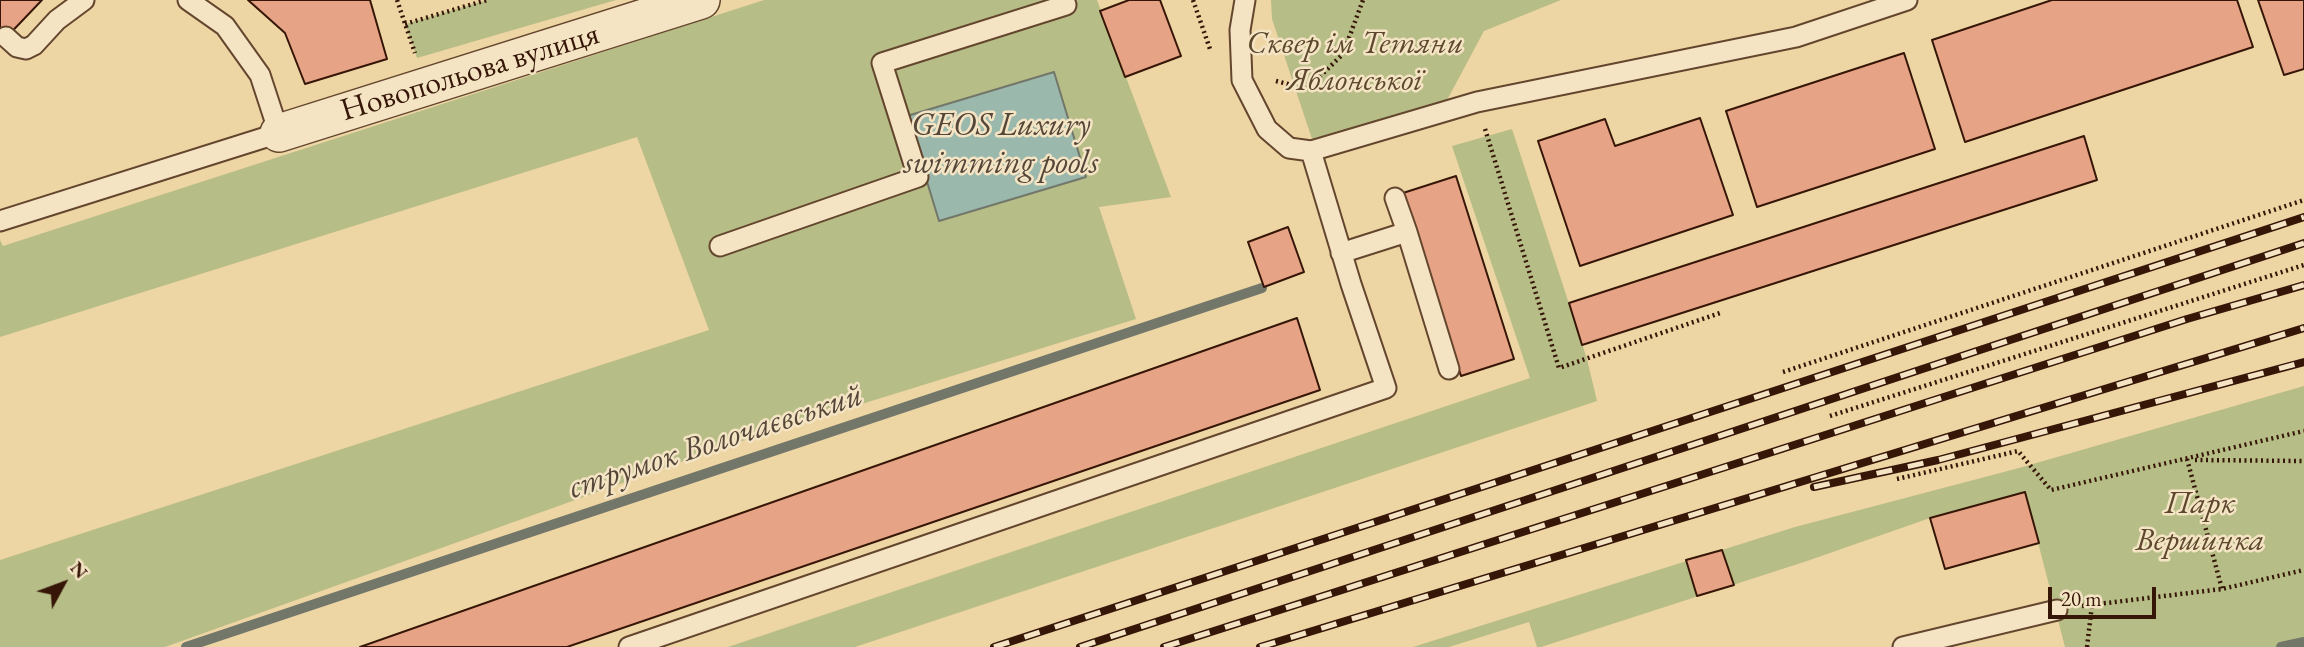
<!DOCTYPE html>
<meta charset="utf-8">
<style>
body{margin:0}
#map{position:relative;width:2304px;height:647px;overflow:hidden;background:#eed5a4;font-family:"EB Garamond",serif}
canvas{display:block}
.north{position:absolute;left:28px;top:549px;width:70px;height:70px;-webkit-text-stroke:5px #f4e4c4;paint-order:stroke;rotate:49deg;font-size:19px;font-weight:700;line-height:28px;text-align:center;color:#361607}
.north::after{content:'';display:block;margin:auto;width:24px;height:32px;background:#361607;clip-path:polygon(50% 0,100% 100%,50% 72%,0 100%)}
.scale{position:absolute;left:2048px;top:587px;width:108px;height:32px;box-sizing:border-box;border:4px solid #361607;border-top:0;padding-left:9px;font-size:21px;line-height:24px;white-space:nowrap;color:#361607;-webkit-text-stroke:5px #f4e4c4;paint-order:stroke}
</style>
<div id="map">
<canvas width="2304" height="647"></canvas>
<div class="north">N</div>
<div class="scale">20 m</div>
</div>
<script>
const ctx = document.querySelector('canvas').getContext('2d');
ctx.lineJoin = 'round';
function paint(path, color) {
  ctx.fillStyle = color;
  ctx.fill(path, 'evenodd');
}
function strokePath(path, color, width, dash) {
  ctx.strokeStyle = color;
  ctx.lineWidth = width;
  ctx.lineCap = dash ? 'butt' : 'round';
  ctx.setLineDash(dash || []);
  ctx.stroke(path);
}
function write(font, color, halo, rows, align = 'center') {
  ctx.font = font + ' "EB Garamond",serif';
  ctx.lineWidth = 5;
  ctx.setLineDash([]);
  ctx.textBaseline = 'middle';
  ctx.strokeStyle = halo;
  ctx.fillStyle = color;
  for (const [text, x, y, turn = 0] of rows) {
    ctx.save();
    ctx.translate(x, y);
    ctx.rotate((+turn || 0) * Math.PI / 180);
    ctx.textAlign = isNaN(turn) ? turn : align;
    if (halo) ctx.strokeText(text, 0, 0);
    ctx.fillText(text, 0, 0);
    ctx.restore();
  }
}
const green = new Path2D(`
 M487,0H616L417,58L405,24Z
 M764,0H1097L1171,197L1099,207L1136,319L723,447L165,647H0V560L709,330L637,137L0,337V240L3,246Z
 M1271,0H1561L1484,31L1446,102L1312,139L1272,19Z
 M1512,129L1587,359L1597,401L855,647H728L1530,378L1452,146Z
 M2304,386V647H2065L2025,492L1930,518L1807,561L1541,647H1537L1529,622L1449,647H1413L1795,527L2019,468Z`);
const water = new Path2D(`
 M1054,72L1086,177L939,221L907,116Z`);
const stream = new Path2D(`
 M186,647L1262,288
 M2281,647L2304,642`);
const building = new Path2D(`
 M0,0H42L0,44Z
 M248,0H370L387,59L305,84L285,33Z
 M1129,0H1160L1181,56L1125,77L1100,11Z
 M2052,0H2237L2253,47L1965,142L1932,40Z
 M2258,0H2304V69L2284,75Z
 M1904,53L1935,149L1757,207L1726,111Z
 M1700,118L1733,215L1580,266L1538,141L1605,119L1615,146Z
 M2084,136L2097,180L1582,345L1569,303Z
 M1456,176L1514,359L1461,376L1403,193Z
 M1288,227L1304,272L1264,287L1248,242Z
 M1297,318L1320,390L567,647H360Z
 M2025,492L2039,543L1945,569L1930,518Z
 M1722,550L1734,585L1697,596L1686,560Z`);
const path = new Path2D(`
 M397,0L415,53
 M1193,0L1211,52
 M405,24L487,0
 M1276,81L1307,89L1343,54L1363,0
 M1485,129L1559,368L1720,313
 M1783,372L2304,200
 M1830,416L2304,265
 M2187,459L2222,589
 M2195,460L2304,461
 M1897,479L2018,451L2051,490L2304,431
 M2082,606L2222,589L2304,570
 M2087,647L2092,605`);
const lane = new Path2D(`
 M1245,0L1240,30L1242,80L1267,129L1289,148L1311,151L1477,102L1796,37L1907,0
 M6,37L17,47L26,49L34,45L57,20L84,0
 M0,221L279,133L260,75L225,26L188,0
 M1407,232L1449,369
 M720,246L918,177L882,63L1066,5L1064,0
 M1341,253L1407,232L1395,198
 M629,647L1386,388L1351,284L1311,151
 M1903,647L2057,610`);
const street = new Path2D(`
 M279,133L701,0`);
const rail = new Path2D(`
 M1814,487L1938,460L2304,362
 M994,647L2304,217
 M1080,647L2304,243
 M1164,647L2187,319L2304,285
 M1260,647L2304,328`);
const parkNames = [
 ["Сквер ім Тетяни",1355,44],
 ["Яблонської",1355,81],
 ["Парк",2200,504],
 ["Вершинка",2200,541]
];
const streetNames = [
 ["Новопольова вулиця",470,73,-17]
];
const waterNames = [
 ["GEOS Luxury",1001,126],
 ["swimming pools",1001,164],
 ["струмок Волочаєвський",716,442,-18]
];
paint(green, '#b7bd87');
paint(water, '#9ab8ac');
strokePath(water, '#72776a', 2);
strokePath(stream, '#72776a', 10);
paint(building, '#e7a385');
strokePath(building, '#361607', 2);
strokePath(lane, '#64462e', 23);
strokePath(street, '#64462e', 40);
strokePath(path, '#361607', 4.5, [2, 3.5]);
strokePath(lane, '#f4e4c4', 19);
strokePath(street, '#f4e4c4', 37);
strokePath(rail, '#361607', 8);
strokePath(rail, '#f4e4c4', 5, [16]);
write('italic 32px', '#5d482d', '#f4e4c4', parkNames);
write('32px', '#361607', '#f4e4c4', streetNames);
write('italic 33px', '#544739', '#f4e4c4', waterNames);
</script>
